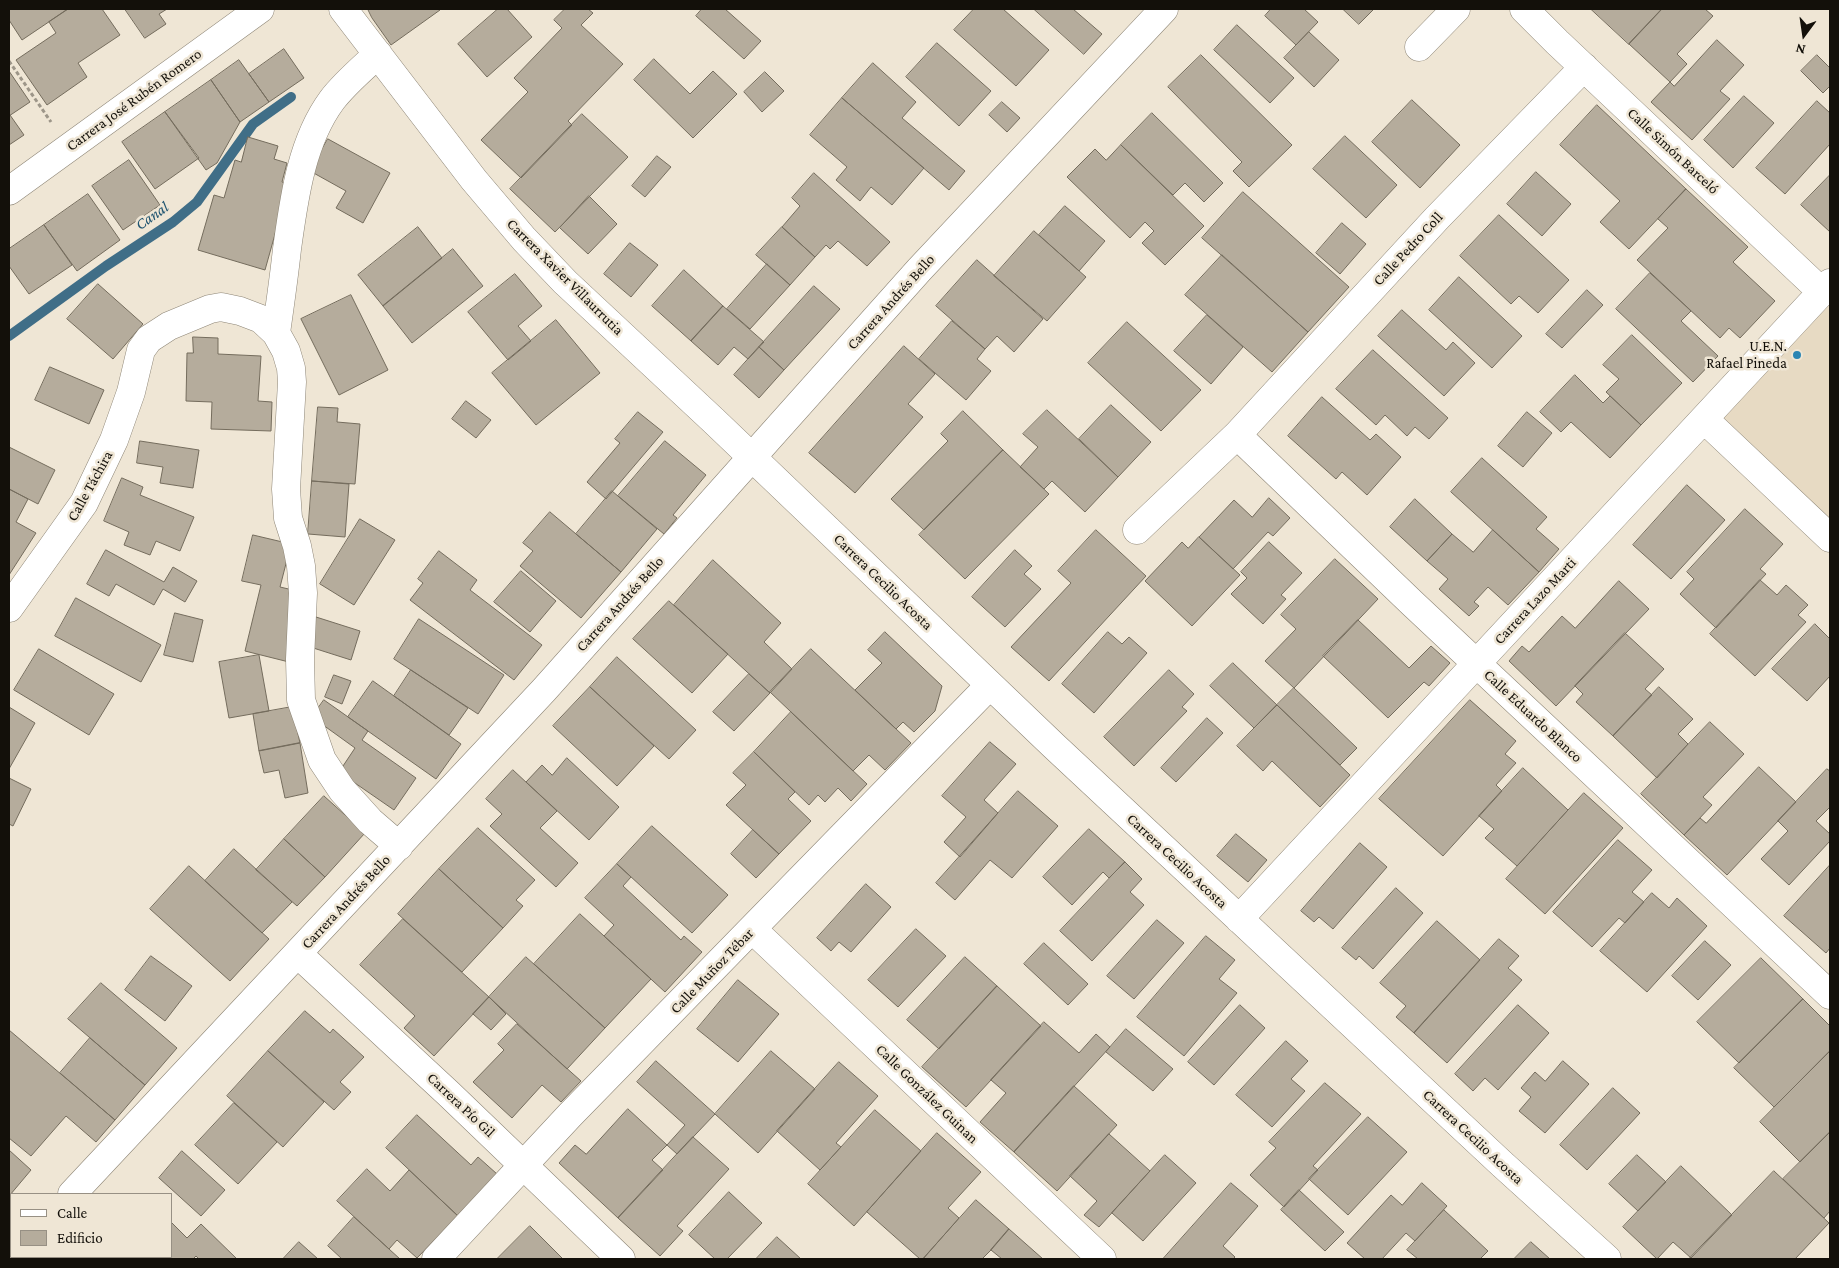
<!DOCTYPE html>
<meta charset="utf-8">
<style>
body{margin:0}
#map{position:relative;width:1839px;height:1268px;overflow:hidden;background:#efe6d5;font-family:"Crimson Pro",serif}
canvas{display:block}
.frame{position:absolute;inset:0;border:10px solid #13100a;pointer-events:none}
.legend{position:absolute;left:10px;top:1193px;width:162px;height:65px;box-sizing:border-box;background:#efe6d5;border:1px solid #979084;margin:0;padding:6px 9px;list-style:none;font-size:15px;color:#13100a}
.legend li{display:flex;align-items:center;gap:10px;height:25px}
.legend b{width:25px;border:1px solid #979084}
.north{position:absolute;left:1779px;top:10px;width:50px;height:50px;-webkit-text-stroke:4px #efe6d5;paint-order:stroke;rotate:194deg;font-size:14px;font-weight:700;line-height:20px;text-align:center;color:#13100a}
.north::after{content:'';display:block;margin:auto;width:18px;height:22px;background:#13100a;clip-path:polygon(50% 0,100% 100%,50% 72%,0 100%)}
</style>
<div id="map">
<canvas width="1839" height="1268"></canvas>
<div class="frame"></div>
<ul class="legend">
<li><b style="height:6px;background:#fff"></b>Calle</li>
<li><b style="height:14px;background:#b5ac9c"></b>Edificio</li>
</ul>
<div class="north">N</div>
</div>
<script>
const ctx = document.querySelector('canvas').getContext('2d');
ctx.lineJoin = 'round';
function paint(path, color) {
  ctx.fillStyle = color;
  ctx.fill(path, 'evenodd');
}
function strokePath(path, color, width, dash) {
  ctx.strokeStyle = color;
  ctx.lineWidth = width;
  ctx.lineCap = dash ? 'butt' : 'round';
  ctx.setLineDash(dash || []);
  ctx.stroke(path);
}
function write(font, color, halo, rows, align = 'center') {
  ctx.font = font + ' "Crimson Pro",serif';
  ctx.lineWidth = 5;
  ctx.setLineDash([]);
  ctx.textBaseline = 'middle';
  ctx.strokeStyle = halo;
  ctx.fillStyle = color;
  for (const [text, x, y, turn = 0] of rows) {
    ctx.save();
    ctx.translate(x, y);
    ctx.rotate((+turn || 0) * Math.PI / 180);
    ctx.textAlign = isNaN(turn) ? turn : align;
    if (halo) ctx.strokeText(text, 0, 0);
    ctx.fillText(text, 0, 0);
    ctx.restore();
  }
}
const built = new Path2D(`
 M1830,283V538L1704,419Z`);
const stream = new Path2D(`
 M9,336L106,266L173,222L197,202L253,124L291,97`);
const building = new Path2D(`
 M9,9H68L22,40L9,20Z
 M68,9H102L120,35L78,63L87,77L47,105L16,60L56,33L49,22Z
 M125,9H167L159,14L166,24L145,38Z
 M368,9H439L440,10L391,45L372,18Z
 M498,9H507L532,37L487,77L458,44Z
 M565,9H588L593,13L581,25L623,64L568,121L572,125L521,178L481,140L528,92L514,78L562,28L554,20Z
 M702,9H725L761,41L744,59L696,16Z
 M974,9H1003L1049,50L1016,86L954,30Z
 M1034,9H1073L1102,34L1084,54Z
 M1271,9H1304L1318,22L1296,45L1265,16Z
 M1343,9H1374L1359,24Z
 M1591,9H1662L1629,44Z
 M1662,9H1705L1713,16L1677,54L1687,64L1670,82L1629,44Z
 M1237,25L1294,78L1270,103L1214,50Z
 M1309,32L1339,60L1314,87L1284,58Z
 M1717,40L1744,65L1720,91L1730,99L1692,140L1651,102L1670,82L1674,86Z
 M937,43L991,91L959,126L906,77Z
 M284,49L304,78L269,102L249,74Z
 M1201,55L1292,145L1249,187L1233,171L1242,162L1168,87Z
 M1817,55L1830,68V86L1823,93L1801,71Z
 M654,59L690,94L713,71L737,94L693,138L634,80Z
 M239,60L269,102L240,122L211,80Z
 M873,63L916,102L902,118L965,171L949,190L842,98Z
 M9,71L30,102L9,116Z
 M765,72L784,91L762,112L744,92Z
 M211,80L240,122L217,163L206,170L165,112Z
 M1744,96L1774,123L1733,168L1704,140Z
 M842,98L924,168L892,205L871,187L860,201L836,180L847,167L810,135Z
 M1412,100L1460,145L1420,188L1372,142Z
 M1817,101L1830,113V144L1785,194L1756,168Z
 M1002,102L1020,118L1007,132L989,115Z
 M1597,105L1686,189L1629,249L1600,222L1620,201L1560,145Z
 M165,112L199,158L155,189L122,142Z
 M1152,113L1223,183L1204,202L1185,183L1173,195L1121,145Z
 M582,114L628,157L555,232L510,189Z
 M10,115L24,135L9,145V116Z
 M1345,136L1397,185L1366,218L1313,169Z
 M248,137L278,146L274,159L287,163L282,182L289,184L265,270L198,250L214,195L224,198L235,160L241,162Z
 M328,139L390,173L363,223L336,208L346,191L310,171Z
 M1121,145L1204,226L1165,265L1142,243L1154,231L1145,222L1130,238L1067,177L1095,149L1106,160Z
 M657,156L671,167L645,197L632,186Z
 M129,160L160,205L123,230L92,186Z
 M1536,172L1571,204L1542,236L1507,204Z
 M814,173L890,242L867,266L838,241L830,249L826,245L815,257L782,227L800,206L792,198Z
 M1830,175V232L1801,205Z
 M1686,189L1748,247L1733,262L1775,301L1740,338L1729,328L1720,338L1637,260L1668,228L1658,219Z
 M1243,192L1349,287L1308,332L1202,238Z
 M88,194L120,240L77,271L44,225Z
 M589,196L617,224L588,254L560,228Z
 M1065,206L1105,241L1079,271L1039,235Z
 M1499,215L1569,280L1538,313L1519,296L1511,304L1460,256Z
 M1342,223L1366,244L1340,274L1316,253Z
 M44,225L72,265L29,294L9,266V249Z
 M418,227L442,258L383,306L358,275Z
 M782,227L815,257L790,285L756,255Z
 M1034,231L1086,277L1047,321L994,276Z
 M630,243L658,265L631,297L604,274Z
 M453,249L483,286L412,343L383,306Z
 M1222,255L1308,332L1272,372L1185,295Z
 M977,260L1043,319L1014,352L997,336L985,349L936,306Z
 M767,264L790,285L750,329L727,309Z
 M684,270L723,306L691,341L652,306Z
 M1650,273L1691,311L1681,321L1718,356L1693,382L1616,309Z
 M515,274L542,306L518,326L531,341L508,360L468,312Z
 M1459,277L1522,336L1492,368L1429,310Z
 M98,284L143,324L113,359L67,319Z
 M814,286L840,309L784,370L759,347Z
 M1587,290L1603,305L1562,348L1546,334Z
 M351,295L388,370L339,395L301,319Z
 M723,306L764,342L748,359L734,347L718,365L691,341Z
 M1402,310L1446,350L1453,342L1475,363L1444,396L1378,336Z
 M1207,315L1243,347L1211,384L1174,351Z
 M556,320L600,373L536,425L492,373Z
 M952,321L985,349L977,359L991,371L966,400L919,359Z
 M1127,322L1201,390L1161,431L1088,363Z
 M1632,335L1682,383L1641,425L1606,392L1619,379L1603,365Z
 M193,337L218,338V354L261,356L258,401L272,402L271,431L211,429L212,402L186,401L187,353H193Z
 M904,346L935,374L908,404L923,417L855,493L809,453Z
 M759,347L784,370L759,398L734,375Z
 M1373,350L1448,418L1429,439L1415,427L1407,436L1385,415L1376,425L1336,389Z
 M50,367L104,390L89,424L35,400Z
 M1575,375L1603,403L1610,396L1641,425L1610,458L1571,422L1561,432L1540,412Z
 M1322,397L1370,440L1376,434L1401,457L1367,495L1342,472L1336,479L1288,436Z
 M466,401L491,420L476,438L452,419Z
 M1111,405L1151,442L1118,477L1079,439Z
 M318,407L338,408L337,422L360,424L355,484L312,481Z
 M1047,410L1118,477L1085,512L1052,481L1044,489L1020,467L1038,447L1023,434Z
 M963,411L1003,450L924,530L891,499L948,441L941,434Z
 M638,412L663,432L606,499L587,482L620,443L615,439Z
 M1527,412L1552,433L1523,467L1498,446Z
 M140,441L199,450L193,488L160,483L163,467L137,463Z
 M665,441L706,475L673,515L677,518L664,534L618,496Z
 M9,447L55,470L38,504L9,489Z
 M1003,450L1049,494L965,579L919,535Z
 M1482,458L1547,517L1536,529L1559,549L1539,572L1451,492Z
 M122,478L143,487L140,495L194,517L180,551L156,541L150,555L124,545L129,532L104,521Z
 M312,481L349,484L345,537L308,534Z
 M1687,485L1725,520L1671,579L1633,545Z
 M9,489L28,499L16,522L36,533L9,575Z
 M612,491L657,529L621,572L576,534Z
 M1269,498L1290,518L1273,536L1268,532L1233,569L1199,537L1234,500L1252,517Z
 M1415,499L1452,534L1427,561L1390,527Z
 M1745,509L1783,544L1760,569L1766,574L1716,628L1680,594L1694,579L1687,572Z
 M550,512L621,572L581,618L520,566L533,551L523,543Z
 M360,519L395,540L354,605L320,584Z
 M1096,530L1146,576L1049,681L1011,647L1071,583L1058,571Z
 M1493,530L1539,572L1508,605L1488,587L1474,602L1479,606L1469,616L1439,589L1448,579L1427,561L1452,534L1473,552Z
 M253,535L291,544L280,587L297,591L289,662L245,651L261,585L242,581Z
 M1199,537L1240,575L1192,626L1145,581L1182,542L1188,548Z
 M1269,542L1302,573L1281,595L1286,599L1263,624L1231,594L1247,578L1241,572Z
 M106,550L164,582L173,567L197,581L185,602L163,589L154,605L116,584L109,596L87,584Z
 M1015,550L1032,566L1024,574L1041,589L1005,627L972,597Z
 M439,551L477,580L470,590L542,645L514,680L410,600L423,583L418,579Z
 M1335,559L1378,599L1294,688L1265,661L1296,629L1281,615Z
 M713,560L781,623L764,642L792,669L770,693L674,605Z
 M521,571L556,601L530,632L494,602Z
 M1760,580L1777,595L1786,585L1808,605L1798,615L1806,622L1755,676L1710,634Z
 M1619,581L1649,609L1556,706L1509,661L1522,646L1529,652L1562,616L1575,628Z
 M76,598L161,645L141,682L55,636Z
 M669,601L728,654L692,693L633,639Z
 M175,613L203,620L193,662L164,655Z
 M316,617L360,631L351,660L307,646Z
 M419,619L504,675L478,714L394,659Z
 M1358,620L1409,668L1431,646L1450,663L1429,686L1424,682L1388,718L1323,656Z
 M1815,624L1830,639V676L1807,701L1772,669Z
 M885,632L942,686L935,711L914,732L903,722L896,729L855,690L882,663L868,650Z
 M1108,632L1122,644L1129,637L1147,653L1094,713L1062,684Z
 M1625,633L1664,669L1645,689L1652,695L1613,736L1576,702L1583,694L1575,686Z
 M39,649L114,694L89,735L14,690Z
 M811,649L911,743L885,770L869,755L853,771L770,692Z
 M259,655L269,711L229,718L219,662Z
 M617,657L696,730L669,759L590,687Z
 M1233,663L1277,705L1254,728L1210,686Z
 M411,670L468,708L449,735L394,696Z
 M1169,670L1194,694L1182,707L1187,711L1134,766L1104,737Z
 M749,674L770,693L734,731L713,712Z
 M334,675L351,681L342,704L325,697Z
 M373,681L461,744L436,779L348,717Z
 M590,687L654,746L617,786L553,726Z
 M1659,687L1693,719L1678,734L1688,744L1657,778L1613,736Z
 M1294,688L1357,748L1340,765L1277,705Z
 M324,700L368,731L362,740L416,778L394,810L339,772L355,748L312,717Z
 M1470,700L1516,741L1505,754L1516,763L1496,785L1502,791L1443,856L1379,799Z
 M1277,705L1350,775L1320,807L1272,761L1263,771L1237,746Z
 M9,707L35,723L9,769Z
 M292,707L300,743L259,751L253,714Z
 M791,712L867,784L851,801L838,788L825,802L818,795L809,805L754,752Z
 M1207,718L1223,733L1176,782L1161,768Z
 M1710,722L1744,754L1703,797L1712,805L1684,835L1641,794Z
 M990,742L1016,764L984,800L998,813L960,857L944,842L966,817L942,796Z
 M300,743L308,793L285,798L279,770L264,773L259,751Z
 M754,752L795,792L788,799L811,821L779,854L726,805L746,785L733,773Z
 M567,758L619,807L589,840L526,782L542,765L552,775Z
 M1759,767L1796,802L1727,875L1684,835L1700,818L1706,823Z
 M1523,768L1568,810L1517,866L1485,838L1494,829L1479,816Z
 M1827,769L1830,771V807L1816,821L1830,834V841L1789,885L1761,859L1788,831L1778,821Z
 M513,770L557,811L540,828L578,863L556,887L490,826L502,814L486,799Z
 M9,778L31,789L13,826L9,824Z
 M1018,791L1058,826L1012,878L990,860L955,900L936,883Z
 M1584,793L1623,828L1545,914L1506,879Z
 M324,796L365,833L325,877L284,839Z
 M652,826L728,895L692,933L617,864Z
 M478,828L535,880L516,900L523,906L503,928L439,869Z
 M1089,829L1125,862L1109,878L1103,872L1072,905L1043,877Z
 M753,830L779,854L756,878L731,854Z
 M1236,834L1267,860L1248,882L1217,856Z
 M284,839L325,877L297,906L256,870Z
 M1618,840L1652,870L1632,892L1644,902L1625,923L1619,918L1592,947L1553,912Z
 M1360,843L1387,867L1333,929L1319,917L1314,922L1301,911Z
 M234,849L292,902L262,933L205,881Z
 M1125,862L1142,879L1130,892L1144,905L1092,961L1060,931Z
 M617,864L631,877L623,886L681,940L684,936L702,952L665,992L604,936L614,925L585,898Z
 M1830,865V948L1826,953L1784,916Z
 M189,866L269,939L230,981L150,909Z
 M439,869L503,928L462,972L398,914Z
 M866,884L891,907L851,952L839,942L831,951L817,938Z
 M1396,888L1423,913L1373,969L1359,956L1356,960L1342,948Z
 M1652,893L1669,908L1677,898L1707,926L1647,992L1600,951Z
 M580,914L651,979L605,1028L534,964Z
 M403,919L489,997L434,1056L404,1028L415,1016L360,965Z
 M1157,920L1184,943L1134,999L1107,976Z
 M1437,921L1480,960L1414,1033L1396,1017L1406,1006L1380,983Z
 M916,929L946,956L898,1007L868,980Z
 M1206,936L1235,960L1219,979L1237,993L1184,1056L1137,1017Z
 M1499,939L1519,956L1508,968L1522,980L1447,1063L1414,1033Z
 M1705,941L1731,965L1698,1000L1672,976Z
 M1044,943L1088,984L1068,1005L1024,964Z
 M151,956L192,986L165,1021L125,990Z
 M526,957L605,1028L567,1069L489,997Z
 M965,957L997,986L939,1049L907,1020Z
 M1761,958L1803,999L1739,1063L1697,1022Z
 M738,980L779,1014L738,1062L697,1029Z
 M101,983L177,1048L145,1085L68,1019Z
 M997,986L1041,1026L966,1107L922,1067Z
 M489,997L506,1014L491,1030L473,1014Z
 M1803,999L1830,1026V1051L1774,1107L1734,1068Z
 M1240,1005L1265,1028L1214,1085L1188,1062Z
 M1518,1005L1549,1033L1498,1090L1485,1078L1473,1091L1455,1074Z
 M305,1011L330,1033L333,1029L364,1057L340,1082L351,1092L334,1110L268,1051Z
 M1044,1022L1079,1053L1096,1034L1110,1047L1014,1152L980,1122L1006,1093L991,1080Z
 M517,1024L581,1081L561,1102L542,1085L512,1118L473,1082L504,1050L498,1044Z
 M1126,1029L1173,1069L1153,1091L1106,1052Z
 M9,1030L115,1120L96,1142L66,1116L31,1156L9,1138V1114L10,1113L9,1112Z
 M90,1038L145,1085L115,1120L60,1073Z
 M1286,1041L1308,1061L1291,1079L1305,1091L1272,1127L1236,1095Z
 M268,1051L324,1102L283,1147L227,1096Z
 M771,1051L815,1089L758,1153L715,1114Z
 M1830,1051V1132L1800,1162L1760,1122Z
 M656,1061L715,1114L677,1154L667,1145L685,1125L637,1082Z
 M1563,1061L1589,1084L1545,1133L1519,1111L1531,1097L1521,1088L1535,1072L1545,1081Z
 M839,1062L878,1096L836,1143L841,1147L820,1170L777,1131Z
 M1325,1083L1361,1114L1313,1166L1318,1170L1284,1207L1250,1175L1276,1148L1269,1142Z
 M1074,1086L1117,1125L1057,1191L1014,1152Z
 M1613,1088L1640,1113L1587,1170L1560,1145Z
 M234,1103L277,1142L238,1184L195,1145Z
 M628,1109L667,1145L652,1160L663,1170L618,1218L559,1163L575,1145L586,1154Z
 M875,1110L921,1151L854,1226L808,1184Z
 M417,1115L471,1165L478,1157L497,1174L458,1216L386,1148Z
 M1368,1117L1407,1152L1348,1215L1309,1179Z
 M1830,1132V1211L1824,1218L1783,1179Z
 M937,1133L981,1172L948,1208L959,1218L923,1259H920L867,1212Z
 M1109,1134L1150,1171L1099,1227L1084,1215L1097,1201L1070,1176Z
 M693,1137L729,1169L677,1226L683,1231L660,1256L618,1218Z
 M9,1150L31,1170L10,1195L9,1194Z
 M182,1151L225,1190L201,1216L159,1178Z
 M1165,1155L1196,1183L1143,1241L1112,1213Z
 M1637,1155L1666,1182L1638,1211L1609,1184Z
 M1681,1166L1732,1215L1691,1258L1673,1242L1657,1259L1623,1227Z
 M367,1169L390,1191L409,1170L458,1216L417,1258L397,1240L389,1249L337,1201Z
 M1774,1171L1829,1223L1795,1259H1689Z
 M1231,1183L1258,1206L1223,1246L1235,1257L1233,1259H1163Z
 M1422,1183L1447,1206L1415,1241L1406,1233L1382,1259H1365L1347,1243L1391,1195L1402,1205Z
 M1299,1190L1344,1232L1325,1251L1281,1210Z
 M729,1192L762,1223L727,1259H715L689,1235Z
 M976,1200L1009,1229L991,1250L982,1259H923Z
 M1444,1210L1488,1251L1480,1259H1418L1407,1250Z
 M354,1217L389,1249L400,1259H342L328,1246Z
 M171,1222L187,1238L201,1224L237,1259H199L196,1256L193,1259H161L158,1257H171Z
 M530,1226L563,1259H497Z
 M1009,1229L1043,1259H1002L991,1250Z
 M777,1237L801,1259H756Z
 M299,1242L318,1259H283Z
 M1531,1242L1550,1259H1514Z
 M59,1257H137L139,1259H62Z`);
const path = new Path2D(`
 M9,61L51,122`);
const minor = new Path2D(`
 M343,9L474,180L524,239L565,282L714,421L1054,746L1502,1164L1607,1259
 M1524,9L1557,42L1822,292
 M1419,47L1456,9
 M9,191L260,9
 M276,333C280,305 284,277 287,249C294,199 301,142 332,100C345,83 362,69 378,54
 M1704,419L1830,538
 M1237,435L1412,603L1830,995
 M1137,530L1237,435L1437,218L1584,67
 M9,608L84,503L114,440L131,392L141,350L149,339L169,326L210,309L221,307L240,311L261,319L276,333L286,351L291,368L292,382L286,489L288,518L297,546L301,566L303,593L300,659L301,700L322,760L342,790L370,821L399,846
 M1239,919L1830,283
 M752,929L1102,1259
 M298,954L449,1094L621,1259
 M72,1194L544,690L919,270L1164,9
 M10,1259L12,1257
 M436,1259L570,1115L990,685`);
const markers = [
 [1797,355,5,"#2b85b3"]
];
const streetNames = [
 ["Carrera José Rubén Romero",134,100,-36],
 ["Calle Simón Barceló",1673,151,43],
 ["Calle Pedro Coll",1408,249,-47],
 ["Carrera Xavier Villaurrutia",565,277,45],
 ["Carrera Andrés Bello",891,302,-48],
 ["Calle Táchira",90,486,-61],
 ["Carrera Cecilio Acosta",883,582,44],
 ["Carrera Lazo Marti",1535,601,-47],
 ["Carrera Andrés Bello",620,604,-48],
 ["Calle Eduardo Blanco",1533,716,43],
 ["Carrera Cecilio Acosta",1177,861,43],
 ["Carrera Andrés Bello",346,902,-47],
 ["Calle Muñoz Tébar",712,971,-46],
 ["Calle González Guinan",927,1094,44],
 ["Carrera Pío Gil",461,1105,43],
 ["Carrera Cecilio Acosta",1473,1137,43]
];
const poiNames = [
 ["U.E.N.",1787,346],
 ["Rafael Pineda",1787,363]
];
const waterNames = [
 ["Canal",152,216,-35]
];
paint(built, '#e7dac3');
strokePath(stream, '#406e87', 10);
paint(building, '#b5ac9c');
strokePath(building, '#746c5d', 1);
strokePath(minor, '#8d8576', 29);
strokePath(path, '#9d9689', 3, [4, 2.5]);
strokePath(minor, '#fff', 28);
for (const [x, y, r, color] of markers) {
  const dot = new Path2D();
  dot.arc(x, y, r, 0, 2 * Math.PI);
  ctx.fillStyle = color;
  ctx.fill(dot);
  strokePath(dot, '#efe6d5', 2);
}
write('15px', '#13100a', '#efe6d5', streetNames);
write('15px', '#13100a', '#efe6d5', poiNames, 'right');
write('italic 16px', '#205571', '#efe6d5', waterNames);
</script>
